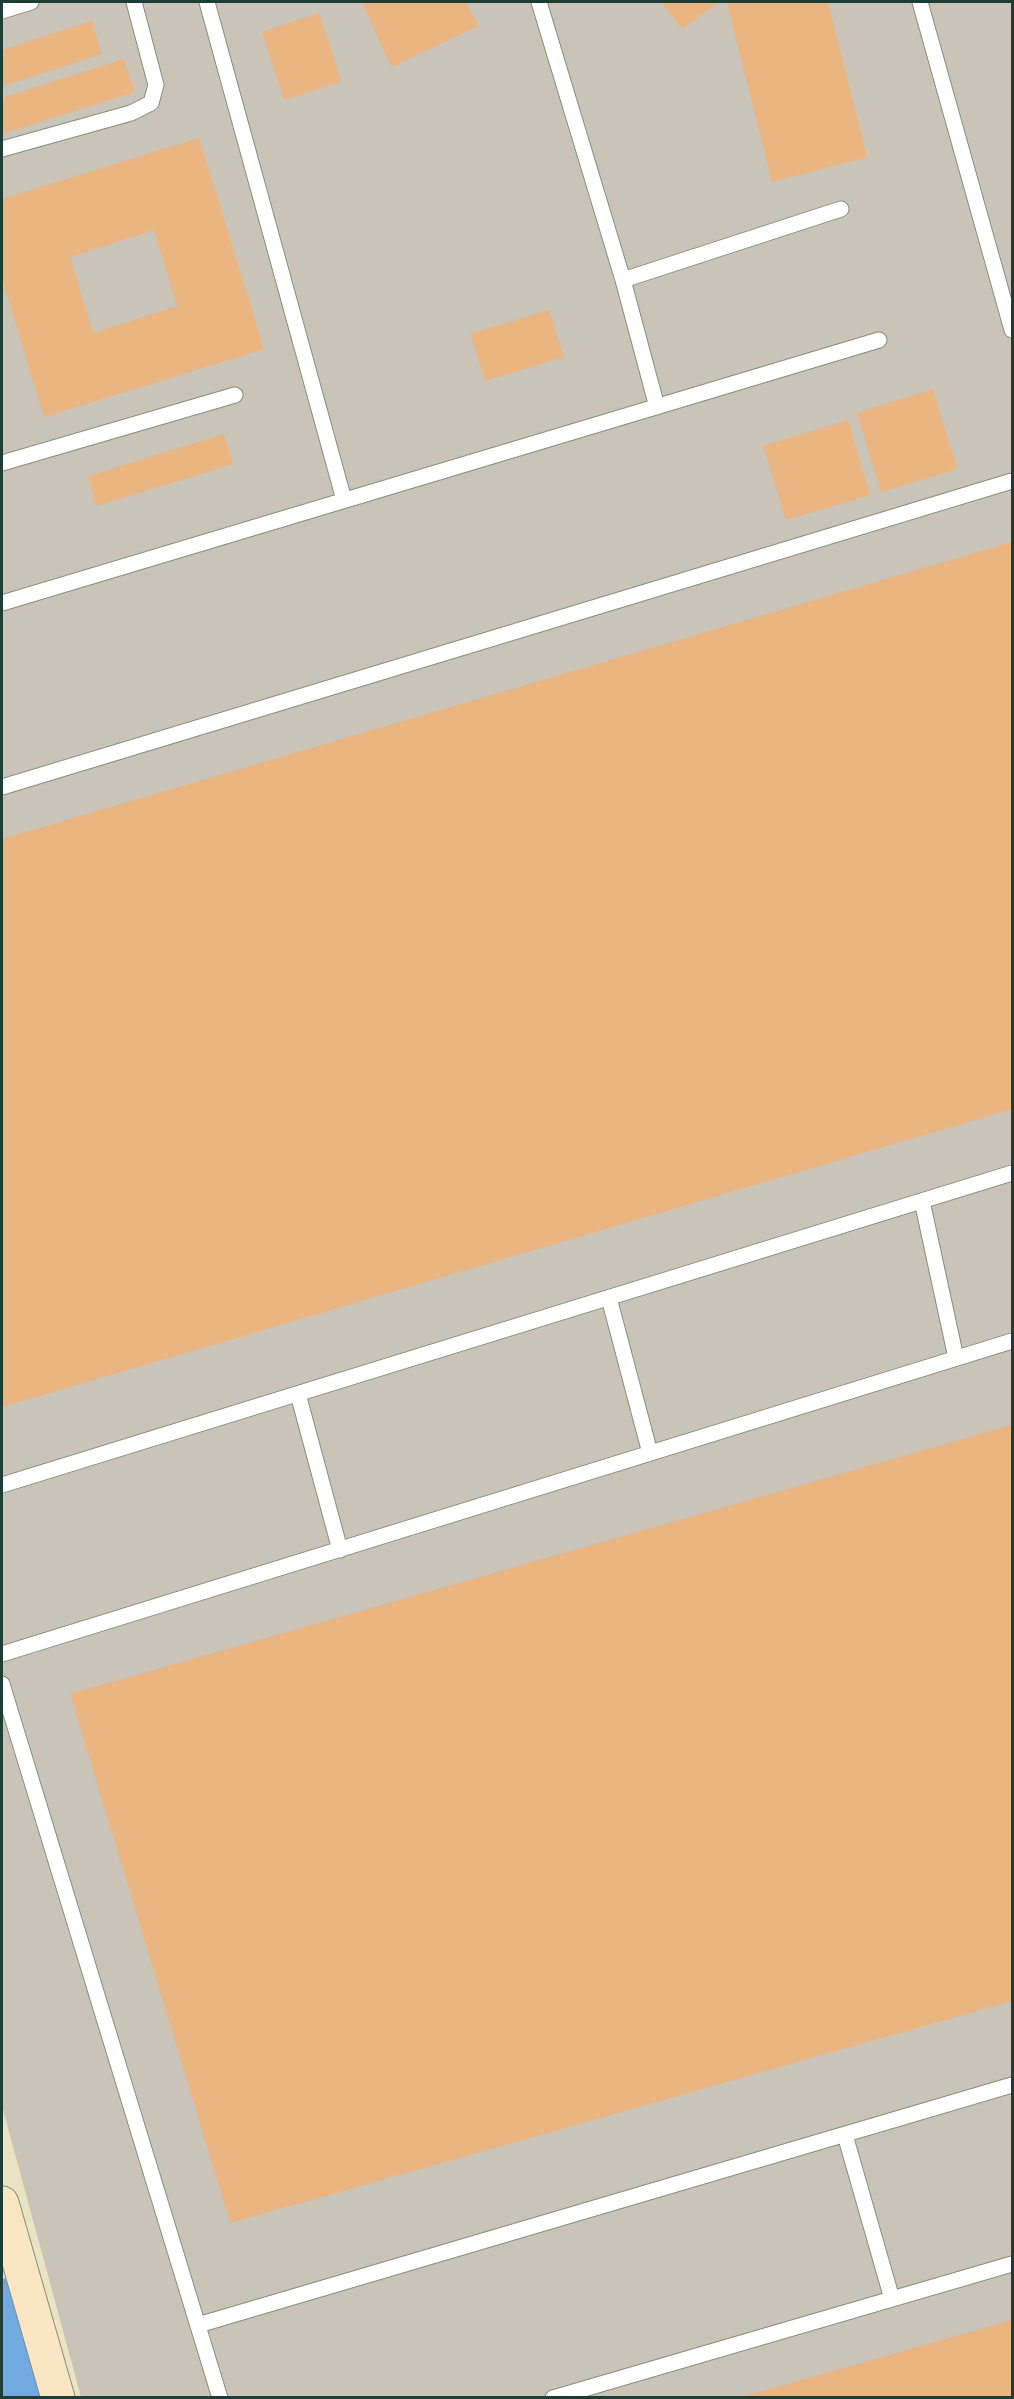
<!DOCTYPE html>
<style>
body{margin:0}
#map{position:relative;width:1014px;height:2399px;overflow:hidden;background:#eae3c3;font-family:"Indie Flower",sans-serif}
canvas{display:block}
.frame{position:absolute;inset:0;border:3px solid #1f3d34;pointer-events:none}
</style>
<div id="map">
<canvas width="1014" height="2399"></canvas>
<div class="frame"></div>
</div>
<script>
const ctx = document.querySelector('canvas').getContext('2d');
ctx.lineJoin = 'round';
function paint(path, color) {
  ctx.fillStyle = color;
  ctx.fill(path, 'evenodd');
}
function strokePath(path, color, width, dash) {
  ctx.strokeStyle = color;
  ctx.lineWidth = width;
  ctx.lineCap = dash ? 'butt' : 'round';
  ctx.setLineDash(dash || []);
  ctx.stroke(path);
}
const industrial = new Path2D(`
 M2,2H1012V2397H81L2,2106Z`);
const river = new Path2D(`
 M2,2313L25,2398`);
const building = new Path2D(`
 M362,2H466L478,26L391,67Z
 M661,2H719L682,29Z
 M737,2H828L867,157L772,182L727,4Z
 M319,13L341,81L284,100L262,32Z
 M92,21L102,54L2,86V50Z
 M124,59L134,92L2,134V98Z
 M199,138L264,349L44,417L2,279V199ZM154,230L177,306L93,333L70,257Z
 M549,310L564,357L485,381L470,334Z
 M933,389L957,469L881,492L857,413Z
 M848,420L870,495L786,520L763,446Z
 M224,434L233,464L96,506L88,476Z
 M1012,542V1109L2,1407V839Z
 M1012,1425V2001L230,2223L70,1694Z
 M1012,2320V2398H742V2397Z`);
const lane = new Path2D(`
 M207,2L344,500
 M539,2L623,280L657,407
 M920,2L1012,330
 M2,11L31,2
 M2,149L131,113L151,103L156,85L134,2
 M623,280L841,209
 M2,463L235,395
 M2,603L879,340
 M2,787L1012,481
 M922,1201L956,1358
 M609,1298L650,1453
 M298,1394L340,1550
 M2,1485L1012,1173
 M2,1654L1012,1341
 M2,1684L220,2398
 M845,2135L892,2299
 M198,2325L1012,2085
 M553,2398L1012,2264`);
const secondary = new Path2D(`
 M2,2203L58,2398`);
paint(industrial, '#c9c3b8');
strokePath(river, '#71a9e0', 69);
paint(building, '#eab580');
strokePath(lane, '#84907c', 17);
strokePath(secondary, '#84907c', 35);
strokePath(lane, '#fff', 15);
strokePath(secondary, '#fbe6c4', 33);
</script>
